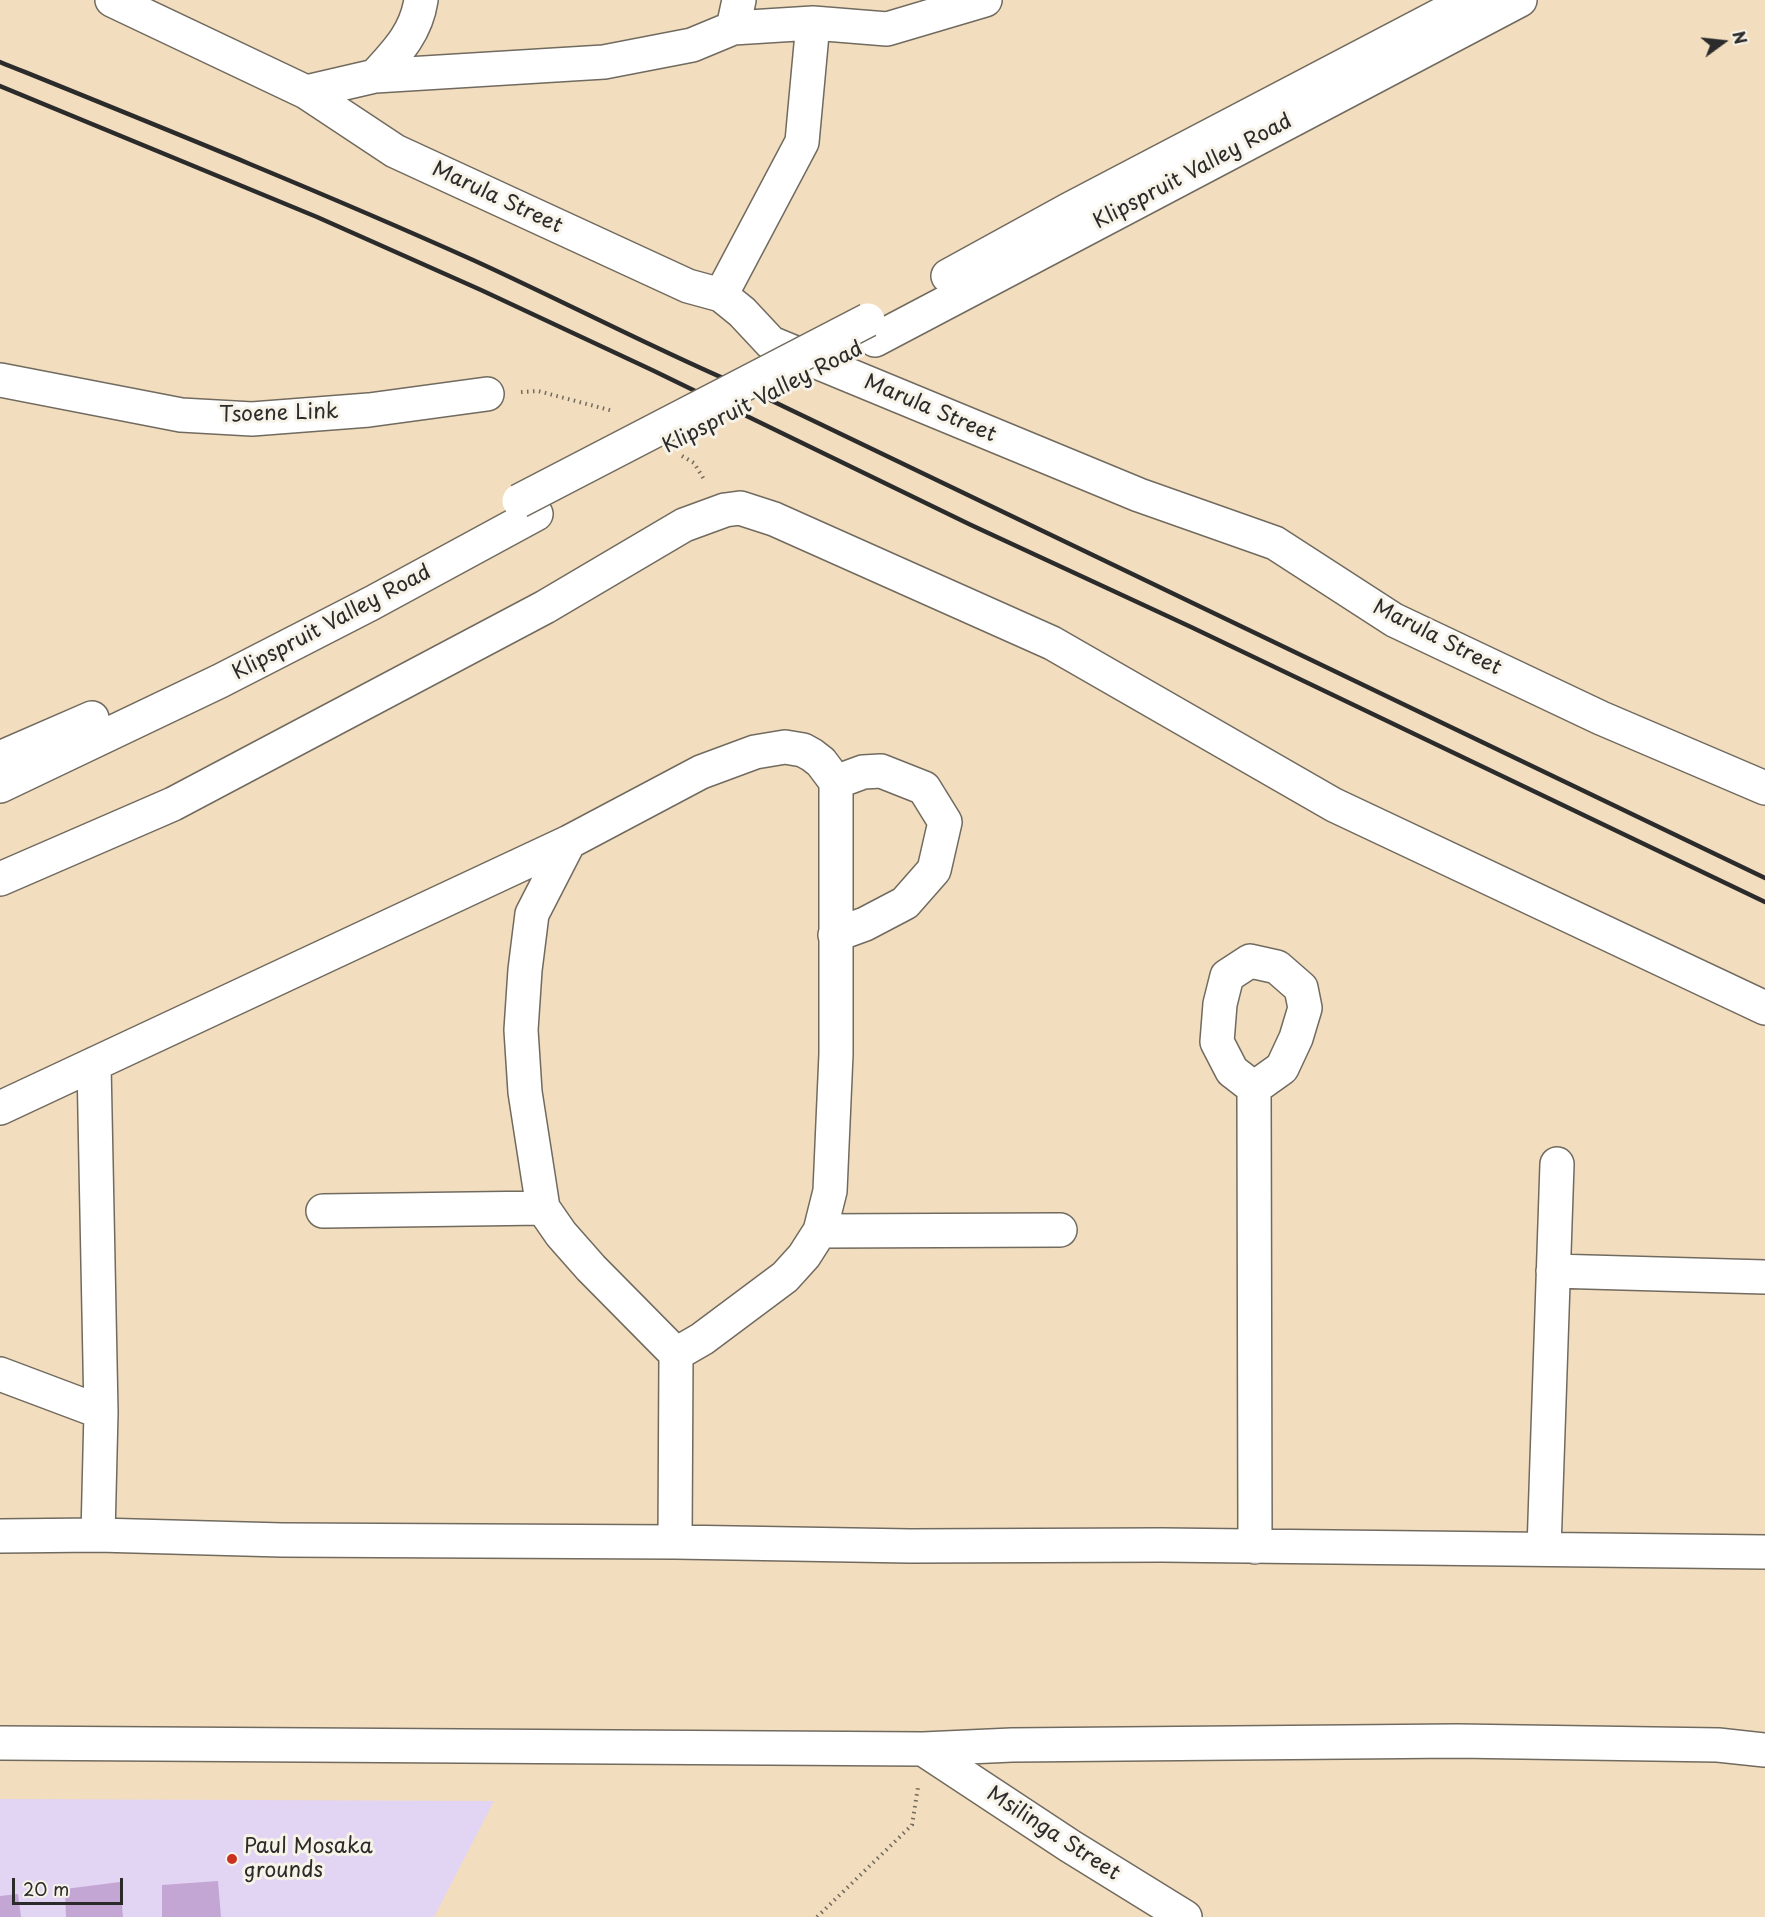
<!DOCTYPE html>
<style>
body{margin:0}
#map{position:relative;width:1765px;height:1917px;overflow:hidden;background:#f2debf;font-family:"Playpen Sans",sans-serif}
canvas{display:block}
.north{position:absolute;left:1693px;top:12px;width:60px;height:60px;-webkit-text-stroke:4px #f7f3e8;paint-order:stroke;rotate:75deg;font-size:16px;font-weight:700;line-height:24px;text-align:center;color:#2b2b2b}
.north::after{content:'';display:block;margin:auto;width:21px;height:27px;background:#2b2b2b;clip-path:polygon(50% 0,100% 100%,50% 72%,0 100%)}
.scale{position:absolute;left:12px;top:1878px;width:111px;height:27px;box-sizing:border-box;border:3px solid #2b2b2b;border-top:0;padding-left:8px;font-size:18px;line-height:21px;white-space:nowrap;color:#2b2b2b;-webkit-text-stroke:4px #f7f3e8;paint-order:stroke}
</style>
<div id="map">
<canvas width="1765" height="1917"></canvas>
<div class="north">N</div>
<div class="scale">20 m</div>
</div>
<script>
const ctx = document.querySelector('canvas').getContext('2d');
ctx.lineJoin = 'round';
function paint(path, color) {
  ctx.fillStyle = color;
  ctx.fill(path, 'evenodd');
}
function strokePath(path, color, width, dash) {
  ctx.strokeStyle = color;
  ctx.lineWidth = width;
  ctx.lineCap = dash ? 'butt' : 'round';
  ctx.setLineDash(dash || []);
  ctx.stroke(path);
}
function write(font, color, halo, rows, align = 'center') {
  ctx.font = font + ' "Playpen Sans",sans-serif';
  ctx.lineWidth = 6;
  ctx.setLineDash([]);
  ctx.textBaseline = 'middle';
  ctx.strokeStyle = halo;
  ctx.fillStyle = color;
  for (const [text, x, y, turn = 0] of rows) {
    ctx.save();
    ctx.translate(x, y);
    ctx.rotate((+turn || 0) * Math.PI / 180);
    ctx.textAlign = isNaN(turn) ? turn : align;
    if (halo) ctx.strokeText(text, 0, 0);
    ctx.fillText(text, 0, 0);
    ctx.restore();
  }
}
const built = new Path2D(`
 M0,1799L494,1801L434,1917H0Z`);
const building = new Path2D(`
 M218,1881L221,1917H162V1885Z
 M120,1882L123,1917H66L65,1889Z
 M18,1894L21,1917H0V1896Z`);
const path = new Path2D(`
 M521,392L538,391L613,411
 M682,456L694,463L705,481
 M817,1917L912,1825L918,1787`);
const minor = new Path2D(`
 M112,0L306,92L395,151L688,286L721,295L742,312L771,343L1139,495L1275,543L1394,620L1601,718L1765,788
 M733,28L739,0
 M375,76C397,52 416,33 421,0
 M306,92L375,76L604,62L692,45L733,28L813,23L887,29L985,0
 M948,276L1070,209L1469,0
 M721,295L802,142L813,23
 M875,340L1520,0
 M0,380L181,415L252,419L369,410L487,394
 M0,758L92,718
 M0,786L220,681L372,603L536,514
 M0,879L173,804L545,607L684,525L725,510L740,508L774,519L1052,643L1334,805L1765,1008
 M835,935L865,924L905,903L934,870L945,822L924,788L881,771L863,772L836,782
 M94,1064L101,1412L98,1535
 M1254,1088L1282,1068L1296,1038L1305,1008L1301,988L1277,967L1250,961L1227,976L1220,1004L1217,1042L1232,1071L1254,1088L1255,1547
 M0,1108L569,842
 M323,1211L543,1208
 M820,1231L1060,1230
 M1553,1271L1765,1277
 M0,1374L101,1412
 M0,1536L98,1535L282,1540L675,1542L910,1546L1162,1545L1765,1552
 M675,1542L676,1354L591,1268L561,1234L543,1208L525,1092L521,1030L525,970L532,914L569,842L701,772L755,752L785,747L803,750L812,755L821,762L836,782V1054L830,1191L820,1231L804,1256L785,1277L702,1339L676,1354
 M1544,1549L1557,1164
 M0,1743L923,1749L1012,1745L1457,1741L1718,1745L1765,1750
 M923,1749L1070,1846L1185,1917`);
const rail = new Path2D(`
 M0,62C158,126 317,190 473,260C563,301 650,347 741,386L1765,878
 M0,86L317,217L481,290L652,370L971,525L1191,627L1765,902`);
const minorBridge = new Path2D(`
 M519,501L868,320`);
const markers = [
 [232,1859,6,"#c8321e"]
];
const streetNames = [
 ["Klipspruit Valley Road",1193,172,-28],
 ["Marula Street",497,198,25],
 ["Klipspruit Valley Road",763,398,-27],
 ["Marula Street",930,409,23],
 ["Tsoene Link",279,414,-2],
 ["Klipspruit Valley Road",332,623,-28],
 ["Marula Street",1437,638,27],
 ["Msilinga Street",1053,1834,33]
];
const poiNames = [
 ["Paul Mosaka",244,1847],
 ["grounds",244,1871]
];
paint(built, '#e2d4f3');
paint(building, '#c3a6d4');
strokePath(minor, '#716a5f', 36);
strokePath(path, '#716a5f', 4, [1.5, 4.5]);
strokePath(minor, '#fff', 33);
strokePath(rail, '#2b2b2b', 4.5);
strokePath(minorBridge, '#716a5f', 36, []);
strokePath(minorBridge, '#fff', 33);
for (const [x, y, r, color] of markers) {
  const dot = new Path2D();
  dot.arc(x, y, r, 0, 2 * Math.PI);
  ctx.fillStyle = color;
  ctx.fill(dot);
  strokePath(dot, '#f7f3e8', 2);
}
write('21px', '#2b2b2b', '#f7f3e8', streetNames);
write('21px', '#2b2b2b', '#f7f3e8', poiNames, 'left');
</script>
